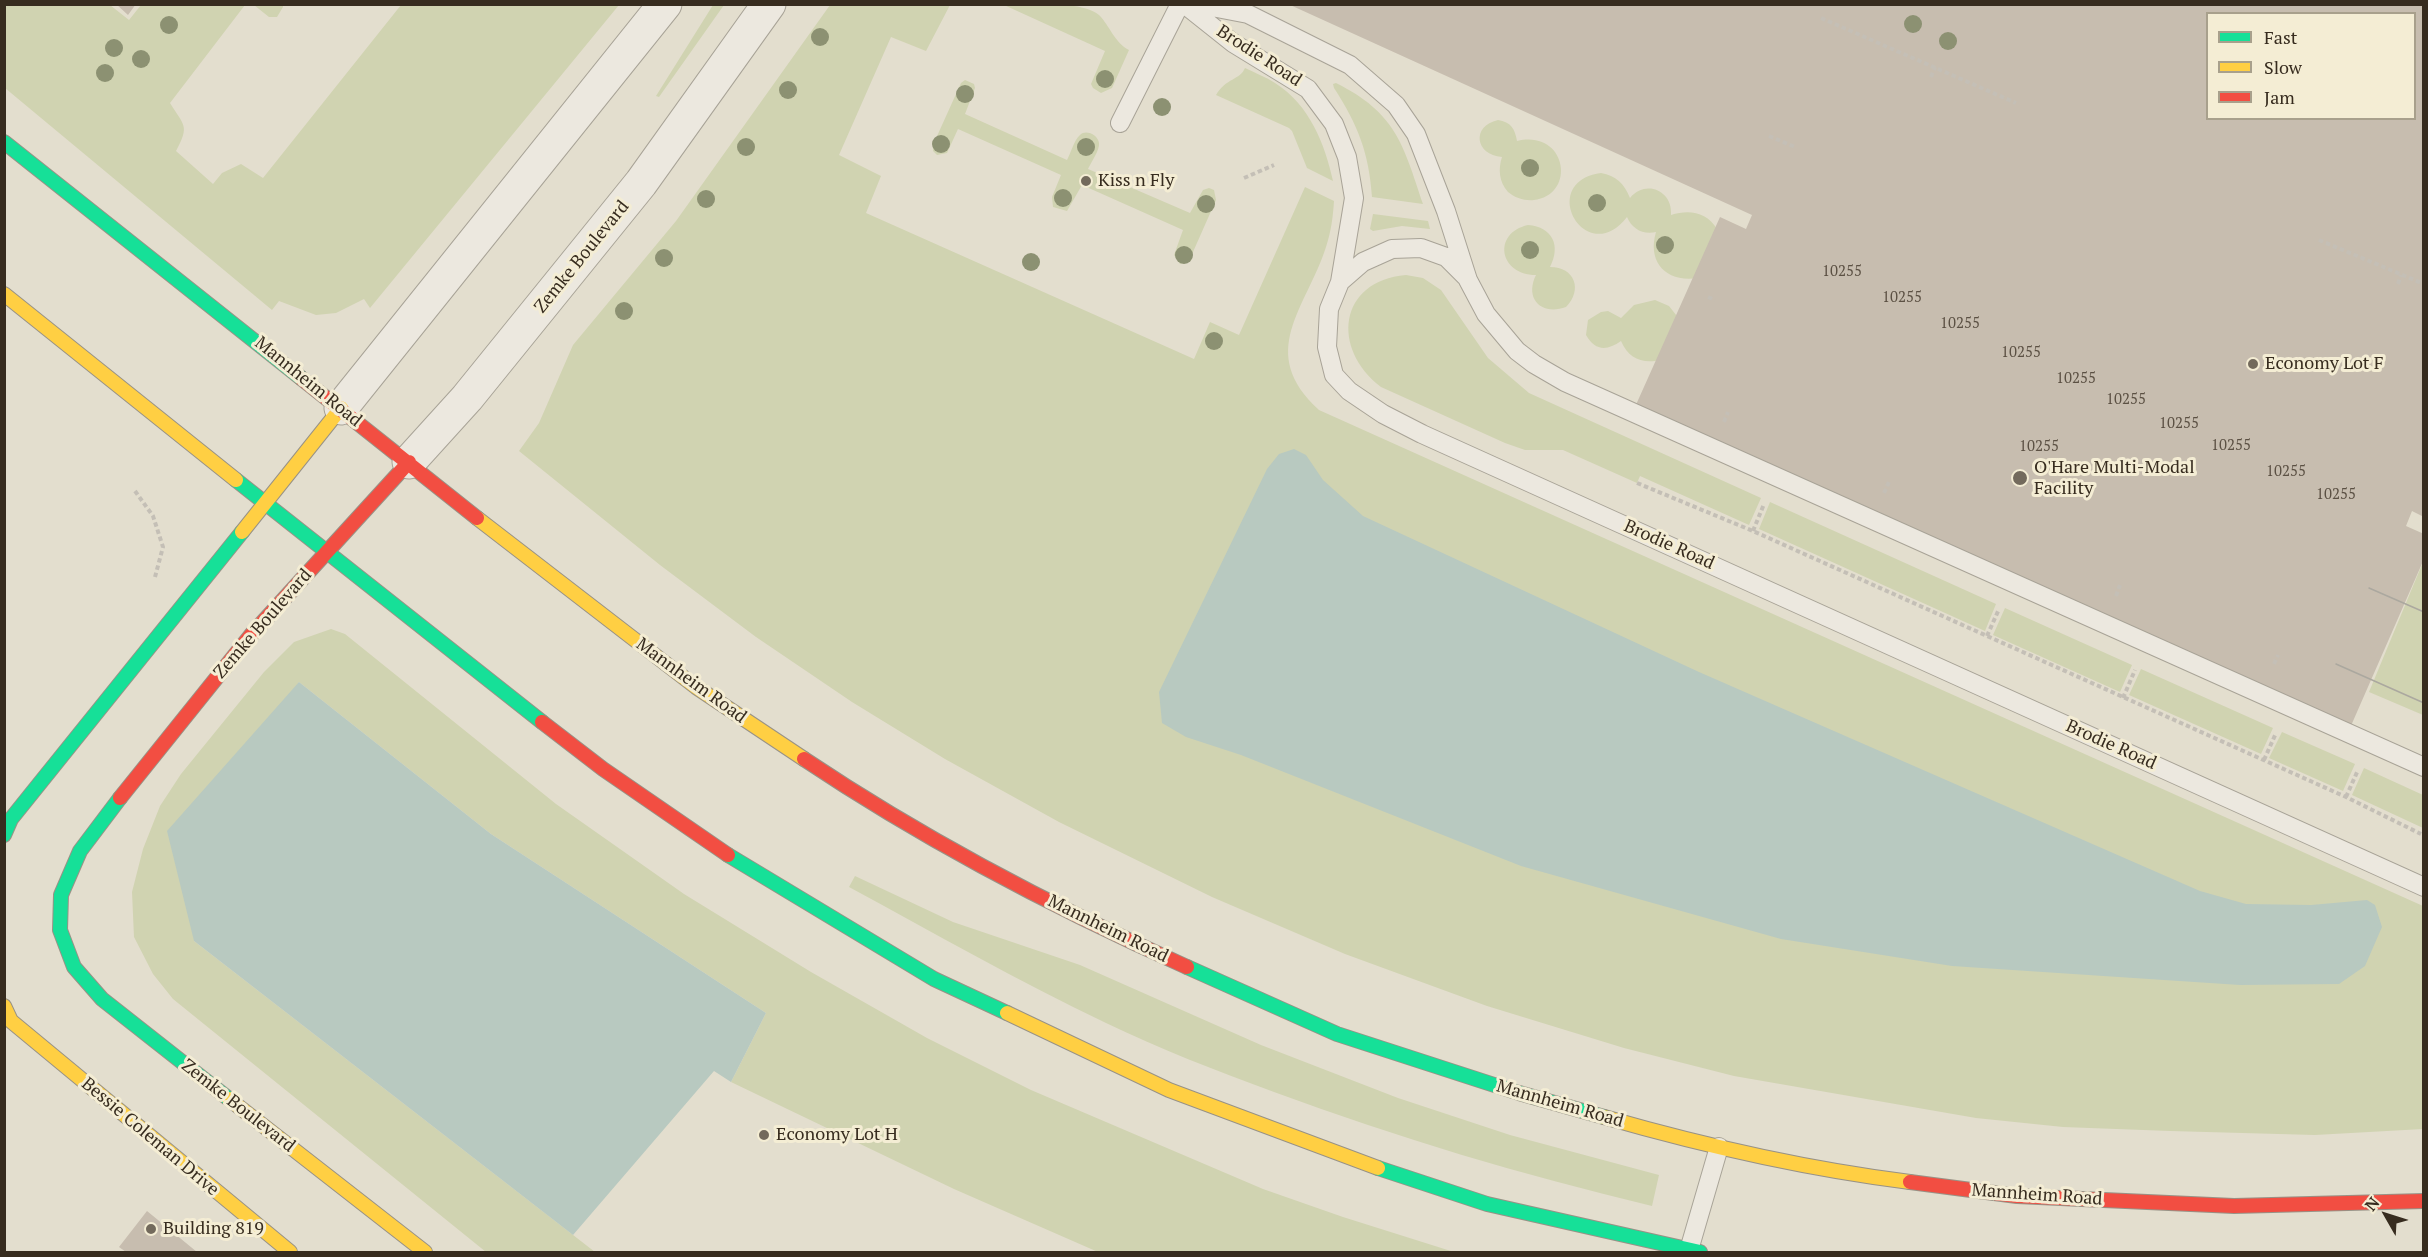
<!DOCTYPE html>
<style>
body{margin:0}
#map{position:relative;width:2428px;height:1257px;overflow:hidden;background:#e3dece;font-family:"PT Serif",serif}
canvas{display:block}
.frame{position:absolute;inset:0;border:6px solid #372c1f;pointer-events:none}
.legend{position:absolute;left:2206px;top:12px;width:210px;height:108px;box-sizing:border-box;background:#f4edd4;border:2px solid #a8a08c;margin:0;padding:8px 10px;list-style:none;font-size:18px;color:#372c1f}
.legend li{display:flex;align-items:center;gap:12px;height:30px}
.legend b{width:30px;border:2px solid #a8a08c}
.north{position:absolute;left:2356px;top:1185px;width:60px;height:60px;-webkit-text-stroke:4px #f4edd4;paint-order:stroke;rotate:309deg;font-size:16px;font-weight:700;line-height:24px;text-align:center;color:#372c1f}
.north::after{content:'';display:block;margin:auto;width:21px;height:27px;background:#372c1f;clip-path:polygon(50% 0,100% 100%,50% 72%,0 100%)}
</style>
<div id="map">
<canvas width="2428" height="1257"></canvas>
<div class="frame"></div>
<ul class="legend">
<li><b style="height:8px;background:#16e098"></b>Fast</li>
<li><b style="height:8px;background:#ffcf43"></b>Slow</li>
<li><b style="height:8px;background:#f24e42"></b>Jam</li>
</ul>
<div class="north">N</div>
</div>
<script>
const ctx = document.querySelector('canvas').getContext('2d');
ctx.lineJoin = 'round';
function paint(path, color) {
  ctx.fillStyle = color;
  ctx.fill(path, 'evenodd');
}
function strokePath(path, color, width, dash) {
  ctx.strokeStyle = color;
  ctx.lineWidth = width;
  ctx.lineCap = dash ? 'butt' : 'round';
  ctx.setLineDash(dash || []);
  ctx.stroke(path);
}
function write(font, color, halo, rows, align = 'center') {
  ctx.font = font + ' "PT Serif",serif';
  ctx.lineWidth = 6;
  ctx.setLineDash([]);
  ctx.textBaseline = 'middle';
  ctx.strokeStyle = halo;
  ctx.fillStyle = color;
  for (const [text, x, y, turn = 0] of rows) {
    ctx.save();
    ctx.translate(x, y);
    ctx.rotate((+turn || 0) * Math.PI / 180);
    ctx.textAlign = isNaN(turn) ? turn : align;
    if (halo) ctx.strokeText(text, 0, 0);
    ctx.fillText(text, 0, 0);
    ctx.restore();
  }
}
const green = new Path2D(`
 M4,5H110L129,20L141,5H245L170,103C184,126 190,125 176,151L213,184L222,173L241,164L263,178L401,5H619L370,308L364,299L336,313L316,315L279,301L272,310L5,88Z
 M254,5H283V7L277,17H269Z
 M713,5H724L659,97L656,96Z
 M830,5H950L926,51L891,37L839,155L881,176L866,213L1194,359L1210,322L1239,335L1305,187L1334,201C1333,217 1331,232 1326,247C1306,309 1256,352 1319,410L2423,906V1129L2315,1135L2170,1131L2063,1127L1976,1118L1734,1076L1624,1048L1487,1006L1345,954L1212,897L1059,822L945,759L852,702L756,637L660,565L519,451L539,423L573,345L676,221Z
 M1004,5C1028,4 1080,0 1099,15C1110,26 1114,42 1129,50L1112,88L1101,93L1093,88L1091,84L1105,51Z
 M1245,68C1255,73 1266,77 1275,83C1309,104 1325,144 1333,181L1307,168L1292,131L1289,128L1216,95C1226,78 1240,80 1245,68Z
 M965,80L974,84L975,88L965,114L1067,160C1071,153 1074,140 1080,135C1086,129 1098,135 1099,143C1100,150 1091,162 1088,169L1190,213L1203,190L1209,188L1214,190L1216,200L1189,261L1180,264L1174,255L1183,230L1082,185L1067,211L1053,207L1052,197L1061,175L958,129L947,153L937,155L933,151V145L961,83Z
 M1336,83C1396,113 1403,144 1423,204L1372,197C1369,153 1358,125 1334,88L1333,84Z
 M1498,120C1511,122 1515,129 1517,141C1567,129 1577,195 1534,200C1525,201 1515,198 1508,192C1499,182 1498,169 1502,157C1475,155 1471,126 1498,120Z
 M1601,173C1616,176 1624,183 1630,198C1646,179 1673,191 1671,215C1689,209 1707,212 1717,229L1698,278C1666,283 1647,262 1656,232C1643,235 1632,229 1627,217C1586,270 1536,182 1601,173Z
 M1373,214L1428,221L1430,229L1402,226L1373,231L1370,229Z
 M1528,225C1553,227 1561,246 1550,267C1575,267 1583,290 1566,307C1542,316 1524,299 1536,275C1499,275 1492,233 1528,225Z
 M1406,275L1423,278L1441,290L1488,358L1529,393L1761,498L1749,525L1640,476L1637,483L1563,450H1525L1505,443L1381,387C1331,349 1338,281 1406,275Z
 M1655,300L1669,306L1680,320L1661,360C1642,364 1629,359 1621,341C1607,351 1595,351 1586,335L1588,320L1601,312L1608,311L1621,318L1634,305Z
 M1770,502L1996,604L1985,631L1759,529Z
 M2423,562V715L2369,692Z
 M2005,608L2132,665L2120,692L1993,635Z
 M331,629L345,634L556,804L684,894L811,972L927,1038L1031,1090L1263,1189L1343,1217L1454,1252H1098L954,1189L731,1082L766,1013L491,834L299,682L194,941L595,1252H486L173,999L153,974L134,937L132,892L143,849L160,806L181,774L264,672L294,642Z
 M2141,669L2273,728L2261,754L2129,695Z
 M2282,732L2355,764L2343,791L2269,758Z
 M2364,768L2423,795V828L2352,795Z
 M855,876L953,922L1080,965L1261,1045L1398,1098L1510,1135L1659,1175L1652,1206C1523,1175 1398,1138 1274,1092C1217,1071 1160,1049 1106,1023C1018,981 934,933 849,887Z`);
const water = new Path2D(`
 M1294,449L1306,455L1323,480L1363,516L1699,672L2200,891L2246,904L2311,905L2367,900L2375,905L2382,927L2365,966L2339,984L2240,985L1952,966L1781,939L1521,866L1241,755L1186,737L1162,723L1159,692L1267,469L1279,454Z
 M299,682L491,834L766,1013L731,1082L714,1071L573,1235L194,941L167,831Z`);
const building = new Path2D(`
 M116,4H136L128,15Z
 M1288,4H2424V517L2412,511L2406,526L2424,534V559L2350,728L1635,407L1720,217L1746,229L1752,215ZM2208,14H2414V118H2208Z
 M147,1211L197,1252H126L119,1247Z`);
const path = new Path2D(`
 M1821,18L2016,103
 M1931,77L1935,67
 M1769,136L1795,147
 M1244,178L1274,165
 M2319,240L2424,284
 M2398,284L2401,275
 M1708,297L1715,300
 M1724,422L1728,412
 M1637,483L1753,531L2346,797L2421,834
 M135,491L153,516L163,547L155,577
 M1884,493L1889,482
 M1753,531L1764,504
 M2116,596L2120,585
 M1987,636L1999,609
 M2274,664L2278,655
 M2123,698L2135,670
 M2264,760L2276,733
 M2346,797L2358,770`);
const lane = new Path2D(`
 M1184,4L1233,43L1308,89L1334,124L1347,157L1354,198L1340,282L1329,309L1327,347L1334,375L1349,391L1383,414L1422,434L2424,887
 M1196,4L1248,14L1350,65L1396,105L1416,134L1446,211L1468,280L1486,314L1517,351L1534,364L1565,382L2424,767
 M1120,123L1180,4
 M1340,282L1363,262L1392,249L1421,248L1446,257L1466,277
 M1689,1250L1719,1147`);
const street = new Path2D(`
 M341,408L665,4
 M409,462L467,398L641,183L769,4`);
const fast = new Path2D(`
 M4,142L301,378
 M236,480L542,722
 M120,798L80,851L61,895L60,930L74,967L102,999L229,1099
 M4,835L11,819L242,532
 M728,855L934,979L1007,1013
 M1187,967L1337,1034L1519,1093L1604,1117
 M1378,1168L1487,1204L1700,1252`);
const slow = new Path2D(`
 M4,294L236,480
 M477,518L696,687L804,759
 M242,532L341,408
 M4,1006L11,1021L290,1252
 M1007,1013L1169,1090L1378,1168
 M229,1099L425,1252
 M1604,1117C1705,1146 1806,1169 1910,1182`);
const jam = new Path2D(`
 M301,378L477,518
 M542,722L603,769L728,855
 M804,759C925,840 1055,908 1187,967
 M120,798L251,635L409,462
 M1910,1182L2017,1196L2234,1206L2424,1201`);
const tram = new Path2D(`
 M2369,588L2424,612
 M2336,664L2424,703`);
const trees = [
 [1913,24],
 [169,25],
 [820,37],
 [1948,41],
 [114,48],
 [141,59],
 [105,73],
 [1105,79],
 [788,90],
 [965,94],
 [1162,107],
 [941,144],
 [746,147],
 [1086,147],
 [1530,168],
 [1063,198],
 [706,199],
 [1597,203],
 [1206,204],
 [1665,245],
 [1530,250],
 [1184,255],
 [664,258],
 [1031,262],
 [624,311],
 [1214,341]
];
const markers = [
 [1086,181,6,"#736a5c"],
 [2253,364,6,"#736a5c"],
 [2020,478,8,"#736a5c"],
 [764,1135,6,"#736a5c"],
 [151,1229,6,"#736a5c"]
];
const numberNames = [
 ["10255",1842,272],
 ["10255",1902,298],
 ["10255",1960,324],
 ["10255",2021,353],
 ["10255",2076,379],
 ["10255",2126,400],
 ["10255",2179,424],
 ["10255",2231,446],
 ["10255",2039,447],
 ["10255",2286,472],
 ["10255",2336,495]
];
const streetNames = [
 ["Brodie Road",1259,56,33],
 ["Zemke Boulevard",582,257,-51],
 ["Mannheim Road",308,382,39],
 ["Brodie Road",1669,545,24],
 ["Zemke Boulevard",263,624,-49],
 ["Mannheim Road",691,681,36],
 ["Brodie Road",2111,745,24],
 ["Mannheim Road",1108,929,26],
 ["Mannheim Road",1560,1104,16],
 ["Zemke Boulevard",238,1106,38],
 ["Bessie Coleman Drive",150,1137,40],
 ["Mannheim Road",2037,1195,4]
];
const poiNames = [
 ["Kiss n Fly",1098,181],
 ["Economy Lot F",2265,364],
 ["O'Hare Multi-Modal",2034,468],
 ["Facility",2034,489],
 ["Economy Lot H",776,1135],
 ["Building 819",163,1229]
];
paint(green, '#d0d3b1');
paint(water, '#b8c9c0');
paint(building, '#c7bdaf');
strokePath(lane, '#a8a397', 20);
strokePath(street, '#a8a397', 35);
strokePath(fast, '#989286', 16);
strokePath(slow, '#989286', 16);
strokePath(jam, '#989286', 16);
strokePath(path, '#c4bfb6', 4, [4.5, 3]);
strokePath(lane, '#ece8df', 18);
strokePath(street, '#ece8df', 33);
strokePath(fast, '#16e098', 14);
strokePath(slow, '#ffcf43', 14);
strokePath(jam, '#f24e42', 14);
strokePath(tram, '#aba89f', 1.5);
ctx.fillStyle = '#8c9172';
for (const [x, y] of trees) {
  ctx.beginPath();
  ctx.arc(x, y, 9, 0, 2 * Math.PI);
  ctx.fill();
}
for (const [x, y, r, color] of markers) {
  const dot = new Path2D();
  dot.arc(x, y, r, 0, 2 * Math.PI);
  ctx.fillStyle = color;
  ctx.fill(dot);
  strokePath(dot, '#f4edd4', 2);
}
write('15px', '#5b5043', null, numberNames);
write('18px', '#372c1f', '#f4edd4', streetNames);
write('18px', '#372c1f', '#f4edd4', poiNames, 'left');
</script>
